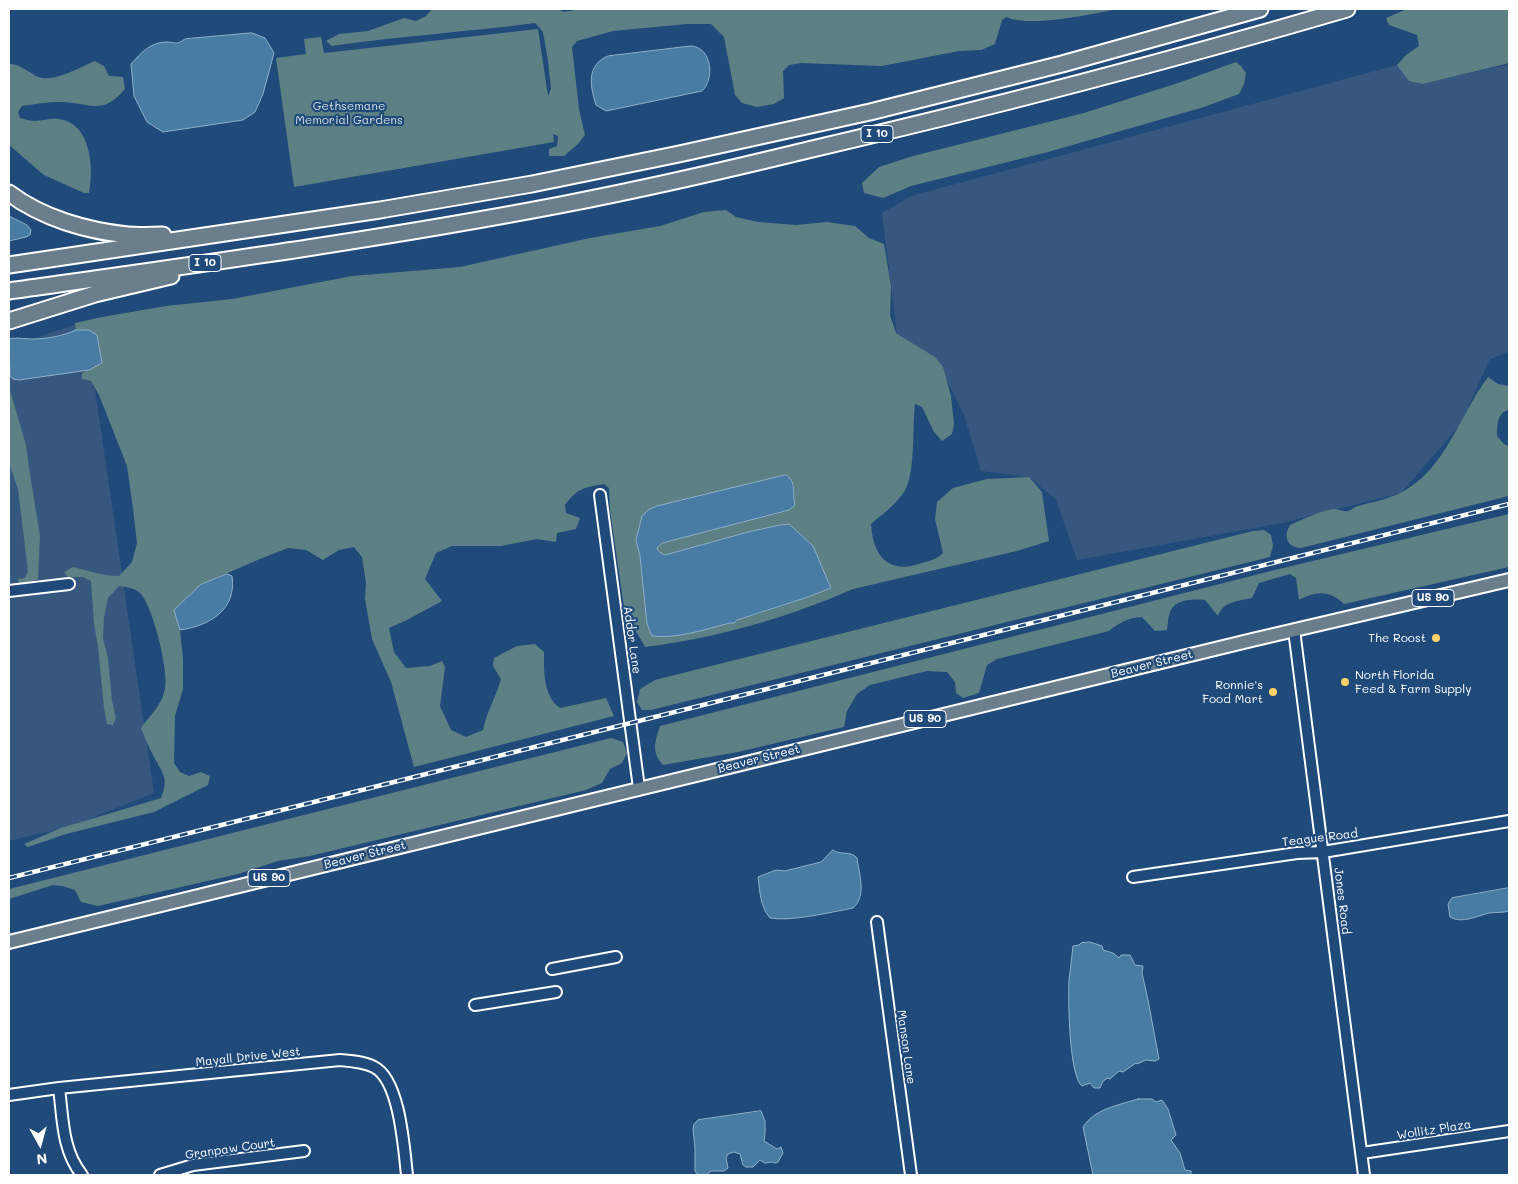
<!DOCTYPE html>
<style>
body{margin:0}
#map{position:relative;width:1518px;height:1184px;overflow:hidden;background:#1f4a7a;font-family:Mali,sans-serif}
canvas{display:block}
.frame{position:absolute;inset:0;border:10px solid #fff;pointer-events:none}
.north{position:absolute;left:15px;top:1119px;width:50px;height:50px;-webkit-text-stroke:4px #1f4a7a;paint-order:stroke;rotate:173deg;font-size:14px;font-weight:700;line-height:20px;text-align:center;color:#fff}
.north::after{content:'';display:block;margin:auto;width:18px;height:22px;background:#fff;clip-path:polygon(50% 0,100% 100%,50% 72%,0 100%)}
</style>
<div id="map">
<canvas width="1518" height="1184"></canvas>
<div class="frame"></div>
<div class="north">N</div>
</div>
<script>
const ctx = document.querySelector('canvas').getContext('2d');
ctx.lineJoin = 'round';
function paint(path, color) {
  ctx.fillStyle = color;
  ctx.fill(path, 'evenodd');
}
function strokePath(path, color, width, dash) {
  ctx.strokeStyle = color;
  ctx.lineWidth = width;
  ctx.lineCap = dash ? 'butt' : 'round';
  ctx.setLineDash(dash || []);
  ctx.stroke(path);
}
function write(font, color, halo, rows, align = 'center') {
  ctx.font = font + ' Mali,sans-serif';
  ctx.lineWidth = 4.5;
  ctx.setLineDash([]);
  ctx.textBaseline = 'middle';
  ctx.strokeStyle = halo;
  ctx.fillStyle = color;
  for (const [text, x, y, turn = 0] of rows) {
    ctx.save();
    ctx.translate(x, y);
    ctx.rotate((+turn || 0) * Math.PI / 180);
    ctx.textAlign = isNaN(turn) ? turn : align;
    if (halo) ctx.strokeText(text, 0, 0);
    ctx.fillText(text, 0, 0);
    ctx.restore();
  }
}
const built = new Path2D(`
 M1509,64V352L1490,359L1460,425L1401,493L1282,523L1077,560L1056,500L1029,477L981,471L964,415L935,357L897,333L882,213L911,196L1397,65L1423,84Z
 M85,321L154,793L72,826L9,841V347Z`);
const green = new Path2D(`
 M432,9H558L564,12L580,9H1119C1090,14 1032,28 1006,17L1002,20L995,44L981,50L959,51L882,66L801,63L789,65L783,71L784,98L774,104L757,107L742,103L735,95L724,37L711,24H687L613,31L577,41L572,47L579,109L585,135L578,144L564,156H549V149L557,146L558,136L553,134L554,142L294,187L276,58L306,54L304,39L321,37L324,53L538,29L548,96L551,89L548,61L543,32L535,23C467,32 399,36 332,46L326,41L339,34L368,31L404,18L416,21L426,16Z
 M1407,9H1509V63L1423,84L1409,81L1397,65L1406,55L1419,46L1417,35L1389,25L1386,18Z
 M95,61L104,66L109,76L123,77L125,89C102,117 89,102 61,102C48,102 35,104 22,106L18,112L20,118C25,119 30,121 35,121C43,121 51,118 59,119C91,123 94,168 89,193H84L44,175L9,145V64C20,64 28,72 38,77C54,83 80,67 95,61Z
 M1236,62L1241,66L1246,73L1244,84L1239,94L1204,107L1048,152L911,186L883,198L864,193L862,183L879,167L913,156L1084,113L1178,83Z
 M726,210L736,217L758,222L796,225L827,222L855,226L869,238L884,244L891,286L890,315L896,333L935,357L943,367L951,396L954,424L952,434L942,441L934,432L922,407L915,404C912,427 916,473 904,492C895,505 883,514 871,524C873,556 888,575 922,563C930,561 937,559 943,553L935,519L937,502L953,488L987,479L1029,477L1042,492L1049,541L1017,551L853,589C787,618 717,638 645,647C639,635 632,626 625,614L610,510L609,488L604,484C585,487 576,489 565,505L566,513L580,518L576,529L557,533L556,542L537,539L501,546H452L436,553L425,579L442,601L407,620L389,628L394,652L406,668L430,666L442,661L445,667L440,706L451,730L466,737L483,730C487,711 496,697 501,679L493,666L494,658L517,646L535,644L544,652C544,671 543,696 560,708L606,698L614,716L414,767L391,682L372,639L365,599L366,583L362,557L354,547L339,550L323,560L306,550L288,548L260,559L200,585L175,610L180,630L183,659V689L175,716L174,763L180,772L189,776L201,772L210,776L208,785L154,812L66,834L28,847L24,844L61,828L161,798C169,778 163,774 154,757C149,748 145,738 141,728C150,715 162,705 165,689C169,671 153,606 140,593C135,588 125,587 119,586L108,598L104,617L103,639L108,658L112,701L116,718L113,725L107,724L104,708L98,646L94,624L91,581L83,577H68L64,572L73,567C89,571 103,576 119,576L132,562L137,543L133,509L127,466L99,395L91,381L82,379V373L102,363L97,336L89,330H76L75,323L102,317L166,306L232,299L352,276L460,267L590,238L660,226L704,212ZM786,475L794,485L793,499L794,505L789,510L662,543L657,548L660,553L665,555L748,532L780,525L788,524L809,542L831,588C790,604 748,618 706,628C688,633 671,638 653,636L647,624L640,556L636,540L648,510Z
 M1488,377L1498,384L1509,386V410C1497,412 1497,426 1497,436L1504,444L1509,446V496L1301,548C1287,547 1283,537 1290,525C1303,519 1318,512 1333,509C1338,509 1343,512 1348,511C1351,510 1355,507 1358,506C1373,502 1389,499 1402,492C1446,469 1460,414 1488,377Z
 M9,387L26,445L30,474L40,536L38,579L23,584L19,583L18,579L25,578L28,571L18,489L9,463Z
 M1509,514V567L1344,604C1329,590 1316,591 1299,600L1296,578L1290,574L1259,583L1252,598C1239,601 1223,601 1218,616L1205,600C1194,599 1177,599 1171,610C1168,615 1168,624 1167,630L1155,631L1142,617C1128,618 1120,622 1109,631L997,659L987,665L979,693L963,698L956,693L955,682L947,672L927,671L870,685L857,694L847,711L844,727L738,752L663,765C651,752 655,741 660,726L1275,570Z
 M1264,530L1271,535L1273,546L1270,557L651,710H642L637,702L640,689L655,680L1253,531Z
 M611,738L623,742L627,753L622,763L610,769L602,783L586,790L310,856L278,861L238,874L98,906L81,902L75,890L62,886L53,885L9,899V889Z`);
const water = new Path2D(`
 M252,33L265,38L274,53L263,94L255,112L243,120L163,132L147,122L134,96L131,64C141,53 150,42 167,42C176,42 175,46 185,39Z
 M691,46C712,47 715,79 702,91L606,111L596,105C590,86 586,65 608,56Z
 M9,216L27,225L31,230L30,235L26,237L9,241Z
 M76,330H89L97,335L102,363L89,370L19,380L13,379L10,376L9,339C17,337 24,339 33,339C47,339 63,336 76,330Z
 M786,475C797,481 792,494 795,505L789,510L662,543L657,548C658,552 661,553 665,555L748,532L780,525L789,524L813,546L831,588L805,598L737,620L734,623H730C706,629 678,639 652,636L647,624L640,556L636,540L642,516L648,510L657,506Z
 M227,574L232,576C237,610 209,626 180,630L174,610L200,585Z
 M833,850C841,856 850,850 857,858C859,874 867,896 853,908C832,912 790,922 770,918C760,906 760,892 758,877L776,870L785,871L821,862Z
 M1509,888V911C1503,913 1496,912 1489,913C1478,916 1461,924 1450,917L1448,904L1452,898Z
 M1090,942L1102,946L1103,950L1113,953L1119,958L1121,955H1130L1135,965L1143,966L1142,973L1148,1000L1159,1059L1155,1061L1146,1060L1137,1064L1136,1063L1123,1072L1119,1071L1110,1079L1108,1078L1103,1081L1100,1088H1094L1090,1083L1082,1086C1069,1076 1068,999 1069,981C1070,969 1072,958 1073,946L1079,945L1081,943Z
 M1138,1099H1152L1156,1102L1162,1100L1168,1109L1176,1135L1171,1140L1180,1153L1185,1170L1191,1171V1175H1093L1083,1127C1094,1109 1119,1105 1138,1099Z
 M761,1111L765,1121V1133L764,1141L777,1149L781,1147L783,1153L778,1162L775,1163L772,1162L765,1163L760,1160L753,1167H746L743,1165L740,1154L734,1152L728,1154L726,1158L728,1168L724,1171H711L706,1175L697,1174L695,1171V1148L693,1129L694,1124L698,1120Z`);
const minor = new Path2D(`
 M600,495L639,788
 M9,591L69,584
 M1294,630L1364,1175
 M1133,877L1297,853L1323,852L1509,821
 M877,922L911,1175
 M552,969L616,957
 M475,1005L556,992
 M59,1088C63,1119 62,1150 82,1175
 M9,1095L59,1088L340,1060C352,1061 364,1062 374,1067C400,1080 404,1149 407,1175
 M1362,1153L1509,1131
 M160,1175L193,1165L304,1151`);
const major = new Path2D(`
 M9,942L1252,640L1509,580`);
const highway = new Path2D(`
 M9,193C42,218 87,231 128,235C140,236 152,235 163,235
 M9,265L380,210L532,184L679,154L870,112L1062,64L1260,9
 M9,291C193,265 377,240 560,205C643,189 726,170 808,150C989,108 1169,61 1347,9
 M9,321L95,294L171,276`);
const rail = new Path2D(`
 M9,878L1509,504`);
const markers = [
 [1436,638,5,"#ffd166"],
 [1345,682,5,"#ffd166"],
 [1273,692,5,"#ffd166"]
];
const shields = [
 [877,134,32],
 [205,263,32],
 [1433,598,42],
 [925,719,42],
 [269,878,42]
];
const shieldNames = [
 ["I 10",877,134],
 ["I 10",205,263],
 ["US 90",1433,598],
 ["US 90",925,719],
 ["US 90",269,878]
];
const parkNames = [
 ["Gethsemane",349,106],
 ["Memorial Gardens",349,120]
];
const poiNames = [
 ["The Roost",1426,638],
 ["North Florida",1355,675,"left"],
 ["Feed & Farm Supply",1355,689,"left"],
 ["Ronnie's",1263,685],
 ["Food Mart",1263,699]
];
const streetNames = [
 ["Addor Lane",632,640,82],
 ["Beaver Street",1152,664,-14],
 ["Beaver Street",759,759,-14],
 ["Teague Road",1320,838,-7],
 ["Beaver Street",365,855,-14],
 ["Jones Road",1342,901,83],
 ["Manson Lane",906,1047,82],
 ["Mayall Drive West",248,1057,-6],
 ["Wollitz Plaza",1434,1130,-9],
 ["Granpaw Court",230,1149,-8]
];
paint(built, '#36587f');
paint(green, '#5d8084');
paint(water, '#487ca5');
strokePath(water, '#91b0c9', 1);
strokePath(minor, '#fff', 14);
strokePath(major, '#fff', 16);
strokePath(highway, '#fff', 19);
strokePath(minor, '#1f4a7a', 10);
strokePath(major, '#6b7e8b', 12);
strokePath(highway, '#6b7e8b', 15);
strokePath(rail, '#fff', 4.5);
strokePath(rail, '#1f4a7a', 2.5, [8]);
for (const [x, y, r, color] of markers) {
  const dot = new Path2D();
  dot.arc(x, y, r, 0, 2 * Math.PI);
  ctx.fillStyle = color;
  ctx.fill(dot);
  strokePath(dot, '#1f4a7a', 2);
}
for (const [x, y, w] of shields) {
  const box = new Path2D();
  box.roundRect(x - w / 2, y - 8.5, w, 17, 4);
  ctx.fillStyle = '#1f4a7a';
  ctx.fill(box);
  strokePath(box, '#fff', 1);
}
write('bold 11px', '#fff', null, shieldNames);
write('12px', '#d6dfe0', '#1f4a7a', parkNames);
write('12px', '#fff', '#1f4a7a', poiNames, 'right');
write('12px', '#fff', '#1f4a7a', streetNames);
</script>
